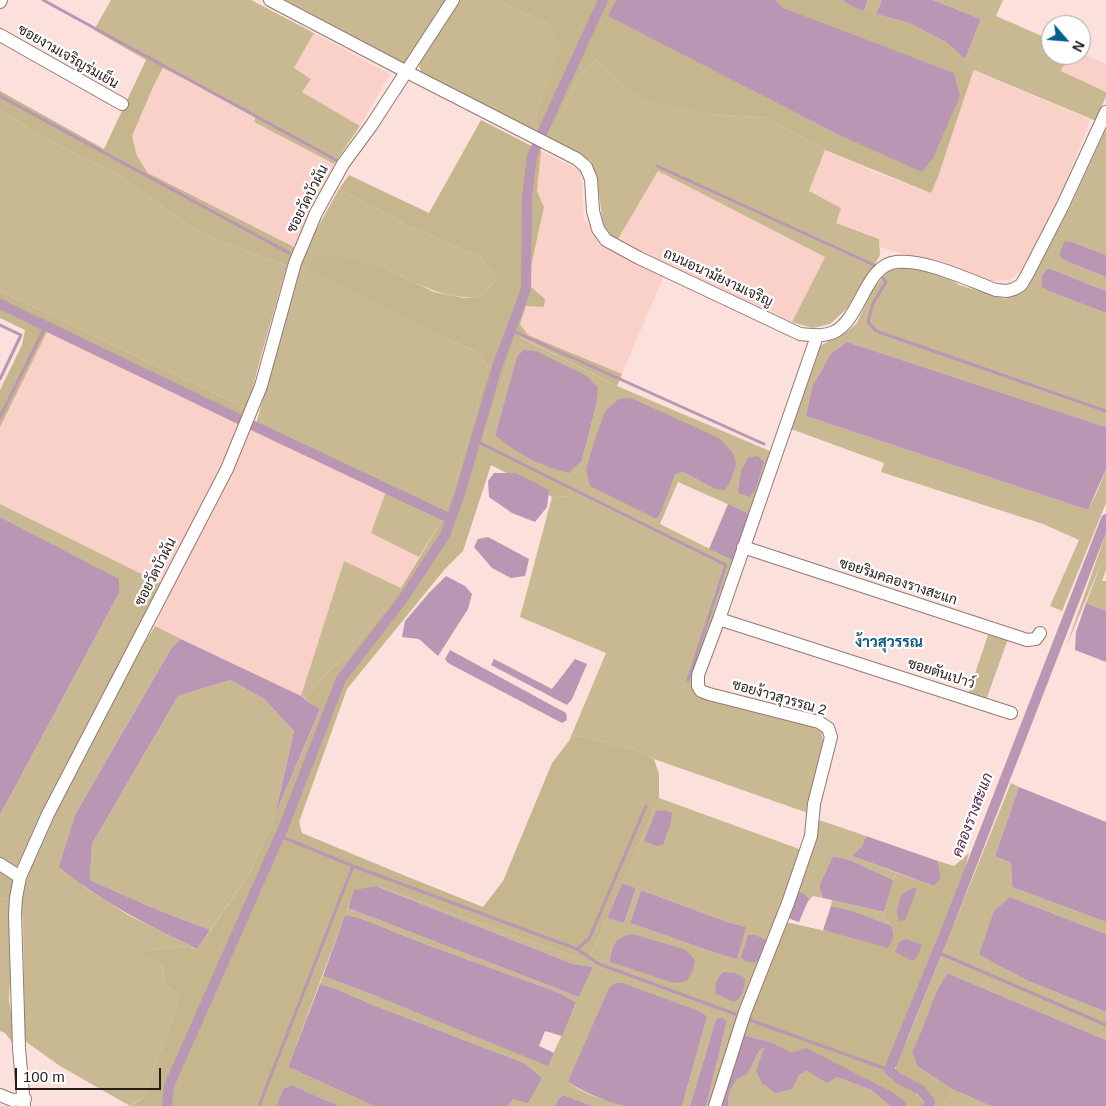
<!DOCTYPE html>
<meta charset="utf-8">
<style>
body{margin:0}
#map{position:relative;width:1106px;height:1106px;overflow:hidden;background:#fbe0db;font-family:Helvetica,sans-serif}
canvas{display:block}
.north{position:absolute;left:1041px;top:15px;width:50px;height:50px;box-sizing:border-box;background:#fff;border:1px solid #a9a4a3;border-radius:50%;rotate:117deg;font-size:14px;font-weight:700;line-height:20px;text-align:center;color:#271b19}
.north::after{content:'';display:block;margin:auto;width:18px;height:22px;background:#045f8f;clip-path:polygon(50% 0,100% 100%,50% 72%,0 100%)}
.scale{position:absolute;left:15px;top:1068px;width:146px;height:22px;box-sizing:border-box;border:2px solid #271b19;border-top:0;padding-left:6px;font-size:15px;line-height:18px;white-space:nowrap;color:#271b19;-webkit-text-stroke:4px #fff;paint-order:stroke}
</style>
<div id="map">
<canvas width="1106" height="1106"></canvas>
<div class="north">N</div>
<div class="scale">100 m</div>
</div>
<script>
const ctx = document.querySelector('canvas').getContext('2d');
ctx.lineJoin = 'round';
function paint(path, color) {
  ctx.fillStyle = color;
  ctx.fill(path, 'evenodd');
}
function strokePath(path, color, width, dash) {
  ctx.strokeStyle = color;
  ctx.lineWidth = width;
  ctx.lineCap = dash ? 'butt' : 'round';
  ctx.setLineDash(dash || []);
  ctx.stroke(path);
}
function write(font, color, halo, rows, align = 'center') {
  ctx.font = font + ' Helvetica,Sarabun,sans-serif';
  ctx.lineWidth = 4.5;
  ctx.setLineDash([]);
  ctx.textBaseline = 'middle';
  ctx.strokeStyle = halo;
  ctx.fillStyle = color;
  for (const [text, x, y, turn = 0] of rows) {
    ctx.save();
    ctx.translate(x, y);
    ctx.rotate((+turn || 0) * Math.PI / 180);
    ctx.textAlign = isNaN(turn) ? turn : align;
    if (halo) ctx.strokeText(text, 0, 0);
    ctx.fillText(text, 0, 0);
    ctx.restore();
  }
}
const built = new Path2D(`
 M314,33L390,74L360,126L302,92L294,68Z
 M1081,53L1106,64V92L1061,71L1069,55H1081Z
 M163,68L257,116L254,122L334,164L296,248L148,173L137,156L132,136L154,85Z
 M974,70L1090,120L1063,189L1041,234L1020,272L1010,280L991,281L880,247L879,239L836,223L809,191L825,150L877,173L931,193L938,177Z
 M541,151L581,171L584,221L618,239L658,171L825,257L792,322L667,264L663,278L622,374L527,335L520,323L526,306L544,307L545,299L530,286V271L544,207L537,191Z
 M48,330L234,422L256,424L389,486L372,533L419,557L401,588L344,561L301,696L155,626L172,589L0,504V427Z`);
const green = new Path2D(`
 M111,0H251L314,33L294,68L311,79L302,92L360,126L334,164L254,122L256,115L163,68L166,62L148,50L146,60L94,30Z
 M283,0H447L406,66Z
 M458,0H498L548,24L563,43L538,111L555,125L578,76L596,59L623,85L712,114L767,118L825,150L809,191L841,208L836,223L879,239L880,255L851,305L830,324L813,328L792,322L825,257L658,171L618,239L606,232L602,217L598,186L591,161L422,74L419,66L423,57Z
 M868,0H882L876,14L864,11Z
 M933,0H1003L996,16L1051,40V55H1069L1061,71L1106,92V96L1096,121L974,70L972,75L965,59L981,19Z
 M0,110L30,129L74,153L114,172L190,226L218,240L287,266L261,356L247,409L0,291Z
 M1106,129V255L1075,243L1061,259L1106,277V291L1048,268L1051,292L1106,313V427L847,342L831,353L812,387L806,416L1088,510L1097,492L1106,469V503L1062,611L1050,606L1079,540L1043,524L881,472L884,463L791,429L818,347L848,331L857,323L873,289L888,271L907,267L946,276L959,285L1005,299L1028,287L1071,205Z
 M339,189L411,227L481,257L497,278L481,297C445,300 420,285 389,270L440,335L481,354L488,367L455,485L443,519L419,557L371,533L388,486L256,424L286,318L294,285L310,241Z
 M520,337L617,386L772,452L750,514L678,482L660,524L734,561L691,686L700,696L821,729L824,747L808,813L654,759L641,752L581,736L569,741L606,653L520,617L552,497L569,496L483,442L514,342ZM523,350L597,388L596,406L582,460L495,435L517,358ZM631,398L715,489L683,472L674,474L662,510L657,519Z
 M0,504L162,584L24,859L16,867L0,860V815L119,593L118,579L0,517Z
 M1106,533V570L1102,581H1106V611L1086,603L1102,561L1066,647Z
 M344,561L401,588L349,655L333,667L305,698L301,696Z
 M155,626L181,639L172,647L76,813L83,886L128,915L197,949L180,947L143,951L163,967L165,984L180,997L144,1097L130,1106L60,1066L25,1041L23,923L21,897L33,861L66,789L136,657Z
 M988,635L1008,639L986,700L968,694Z
 M230,680L264,699L294,731L275,815L249,875L210,930L153,908L90,880L92,844L178,696Z
 M1011,783L1019,787L995,856L1011,863L1012,887L1106,922V934L1010,897L979,955L1028,981L1106,1012V1040L947,973L941,983L918,1040H907Z
 M659,798L802,850L710,1106H706L727,1021L715,1022L690,1106H682L706,1021V1016L579,1058L568,1081C582,1095 606,1100 625,1106H593L563,1095L558,1100L555,1106H508L513,1099L542,1079L524,1063L373,1005L334,988L320,984L323,976L371,994L548,1065L576,1004L560,993L422,943L360,918L345,915L348,908L579,997L593,967L573,964L376,886L577,957H590L607,918L624,923L636,888L622,883ZM641,890L727,922L745,927L737,958L710,951L630,923Z
 M816,819L866,836L862,846L852,856L897,873L893,880L850,860L833,856L819,886L823,898L813,896L810,899L803,893L794,891Z
 M11,896L12,937L9,1001L0,998V898L3,899Z
 M832,900L884,912L883,916L892,926L853,911L831,906Z
 M765,1048L799,1075L807,1071L816,1075L837,1077L871,1090L890,1106H728L729,1093L737,1079L747,1075L759,1051Z
 M952,1089L991,1106H943Z`);
const forest = new Path2D(`
 M498,0H616L609,16L833,132L783,8L776,0H842L855,8L909,23L946,42L965,59L972,75L938,177L931,193L825,150L767,118L712,114L649,101L623,85L596,59L578,76L555,125L538,129V111L562,43L548,24Z
 M148,50L166,62L154,85L132,136L137,156L148,173L296,248L287,266L218,240L190,226L114,172L74,153L30,129L0,110V91L104,149L146,60Z
 M481,120L541,151L537,191L544,207L530,271V286L545,299L544,307L526,306L520,324L528,335L622,374L617,386L521,337L514,342L483,442L567,484L569,496L552,497L491,465L463,551L444,570L347,689L299,822L302,833L403,875L483,907L503,881L552,763L569,741L581,736L641,752L654,759L659,774V798L590,957H577L376,886L354,891L288,1067L374,1106H340L291,1085L283,1089L276,1106H131L144,1097L180,997L165,984L163,967L142,951L180,947L197,949L249,875L320,711L305,698L333,667L349,655L401,588L443,519L455,485L488,367L481,354L440,335L308,268L313,255L340,256L389,270L434,292L464,298L481,297L497,278L481,257L411,227L339,189L349,175L429,213Z
 M0,291L247,409L240,423L234,422L48,330L0,427V390L22,345L25,330L0,318Z
 M969,853L962,880L903,1024L888,1064L891,1079L913,1089L927,1106H906V1102L792,1053L773,1043L741,1034L785,922L826,931L894,936L892,926L883,916L891,884L897,873L934,886L941,879L938,861L954,866Z
 M0,870L13,879L11,896L3,899L0,898Z
 M0,998L9,1001L15,1033L12,1042L5,1033L0,1031Z
 M907,1040H918L912,1051L917,1066L952,1089L943,1106H932L930,1095L896,1070V1059Z`);
const water = new Path2D(`
 M616,0H776L783,8L954,73L960,96L933,158L922,172L833,132L608,16Z
 M842,0H868L864,11L855,8Z
 M882,0H933L981,19L965,59L946,42L909,23L876,14Z
 M1065,241L1075,243L1106,255V277L1061,259L1060,252Z
 M1048,268L1106,291V313L1051,292L1042,287V276Z
 M847,342L1106,427V469L1088,510L806,416L812,387L831,353Z
 M523,350L536,351L587,376L598,388L596,406L582,460L569,473C541,466 517,454 495,435L517,357Z
 M631,398L719,438L733,453L736,464L731,480L725,490L715,489L683,472L675,474L662,510L657,519L590,486L586,469L597,433L606,410L619,399Z
 M758,456L764,462L756,488L750,497L738,493L741,471L748,458Z
 M494,473H516L549,490L547,507L535,522L512,513L489,497L488,481Z
 M728,504L750,514L734,561L709,549Z
 M0,517L119,579V593L0,815Z
 M488,537L529,559L525,576L511,578L492,568L474,547L478,539Z
 M446,576L465,586L472,594L468,609L438,656L419,639L402,637L405,621L429,593Z
 M1086,603L1106,611V662L1075,650L1076,632Z
 M181,639L301,696L320,710L275,815L294,731L264,699L230,680L178,696L92,844L90,880L153,908L210,930L197,949C146,924 103,903 59,867L76,813L172,647Z
 M450,650L566,713L567,720L562,723L448,663L445,659Z
 M494,659L552,689L575,659L587,664L572,699L567,705L491,665Z
 M1019,787L1106,822V922L1012,887L1011,863L995,856Z
 M664,810L672,813L670,825L663,845L656,846L644,841L656,811Z
 M866,836L938,861L941,879L934,886L852,856L862,846Z
 M833,856L850,860L893,880L884,912L823,898L819,886Z
 M622,883L636,888L624,923L607,918Z
 M376,886L573,964L593,967L579,997L348,908L354,890Z
 M913,888L917,889L905,920L899,921L897,910L901,895Z
 M641,890L727,922L746,927L737,959L710,951L630,923Z
 M794,891L803,893L810,899L807,903L799,922L785,917Z
 M1010,897L1106,934V1012L1028,981L979,955L994,911Z
 M831,906L853,911L892,926L894,936L888,948L823,930Z
 M345,915L360,918L422,943L560,993L576,1003L562,1036L545,1031L539,1046L554,1053L548,1066L371,994L323,976Z
 M633,934L686,950L695,960L693,970L687,981L678,983L670,982L610,962C612,944 616,937 633,934Z
 M748,935H755L766,940L759,959L754,963L745,961L741,957Z
 M907,939L922,945L916,958L913,961L895,952L900,941Z
 M723,972L735,973L745,978C745,988 743,996 734,1002L716,994C714,984 717,979 723,972Z
 M947,973L1106,1040V1106H991L952,1089L917,1066L912,1051C926,1026 931,997 947,973Z
 M616,983H623L701,1012L706,1016V1021L682,1106C664,1106 645,1106 626,1106C614,1105 577,1090 568,1081L607,993L610,987Z
 M320,984L334,988L373,1005L524,1063L542,1078L528,1103L513,1099L508,1106H374L288,1067Z
 M718,1018H722L727,1021L706,1106H690L715,1022Z
 M741,1034L773,1043L792,1053L806,1048L890,1091L906,1102V1106H890L871,1090L837,1077L827,1083L807,1071L799,1075L792,1089L775,1093L762,1083L756,1071L764,1048L759,1051L747,1075L737,1079L729,1093L728,1106H719Z
 M291,1085L340,1106H276L283,1089Z
 M563,1095L593,1106H555L558,1100Z`);
const stream = new Path2D(`
 M43,0L336,160
 M0,96L289,253
 M657,166L874,265
 M883,278L886,282L873,303L868,322L876,331L1106,411
 M0,325L21,335L0,379
 M511,330L764,444
 M0,417L45,327
 M476,441L726,565L688,680
 M280,836L353,866L577,949L589,939L646,806
 M577,949L599,964L735,1014
 M937,952L1106,1025
 M750,1020L889,1070
 M259,1106L353,866`);
const canal = new Path2D(`
 M543,131L603,0
 M0,304L239,419
 M254,426L451,519
 M167,1106L169,1086L284,826L341,679L403,599L445,535L459,497L497,367L526,289L527,197L532,156L536,147
 M928,1106L930,1102L921,1090L898,1078L889,1070L947,928L1106,519`);
const minor = new Path2D(`
 M270,0L407,72L577,159L586,167L591,179L593,211L598,229L606,240L639,258L800,334C812,335 823,337 834,332C861,319 865,265 896,262C926,259 968,280 996,290L1007,291L1014,289L1021,285L1027,275L1063,205L1106,112
 M0,2L1,0
 M0,35L122,104
 M743,547L1027,640L1036,639L1040,633
 M719,619L1011,713
 M0,864L20,877
 M0,1095L12,1100L25,1099
 M24,1106L19,1048L15,914L16,898L20,877L48,814L227,469L261,386L295,263L316,213L343,164L371,126L453,0
 M715,1106L745,1012L788,903L811,836L814,804L831,737L828,728L819,722L709,694L701,691L698,686V675L719,619L817,336`);
const streetNames = [
 ["ซอยงามเจริญร่มเย็น",68,57,30],
 ["ซอยวัดบัวผัน",308,199,-63],
 ["ถนนอนามัยงามเจริญ",718,278,25],
 ["ซอยวัดบัวผัน",156,572,-63],
 ["ซอยริมคลองรางสะแก",898,582,18],
 ["ซอยตันเปาว์",941,674,18],
 ["ซอยง้าวสุวรรณ 2",779,698,16]
];
const neighbourhoodNames = [
 ["ง้าวสุวรรณ",889,643]
];
const waterNames = [
 ["คลองรางสะแก",973,815,-69]
];
paint(built, '#fad1c9');
paint(green, '#c8b992');
paint(forest, '#c5b68d');
paint(water, '#b996b4');
strokePath(stream, '#b996b4', 3);
strokePath(canal, '#b996b4', 10);
strokePath(minor, '#957872', 14);
strokePath(minor, '#fff', 12);
write('14px', '#271b19', '#fff', streetNames);
write('bold 15px', '#0c5986', '#fff', neighbourhoodNames);
write('italic 15px', '#572a53', '#fff', waterNames);
</script>
